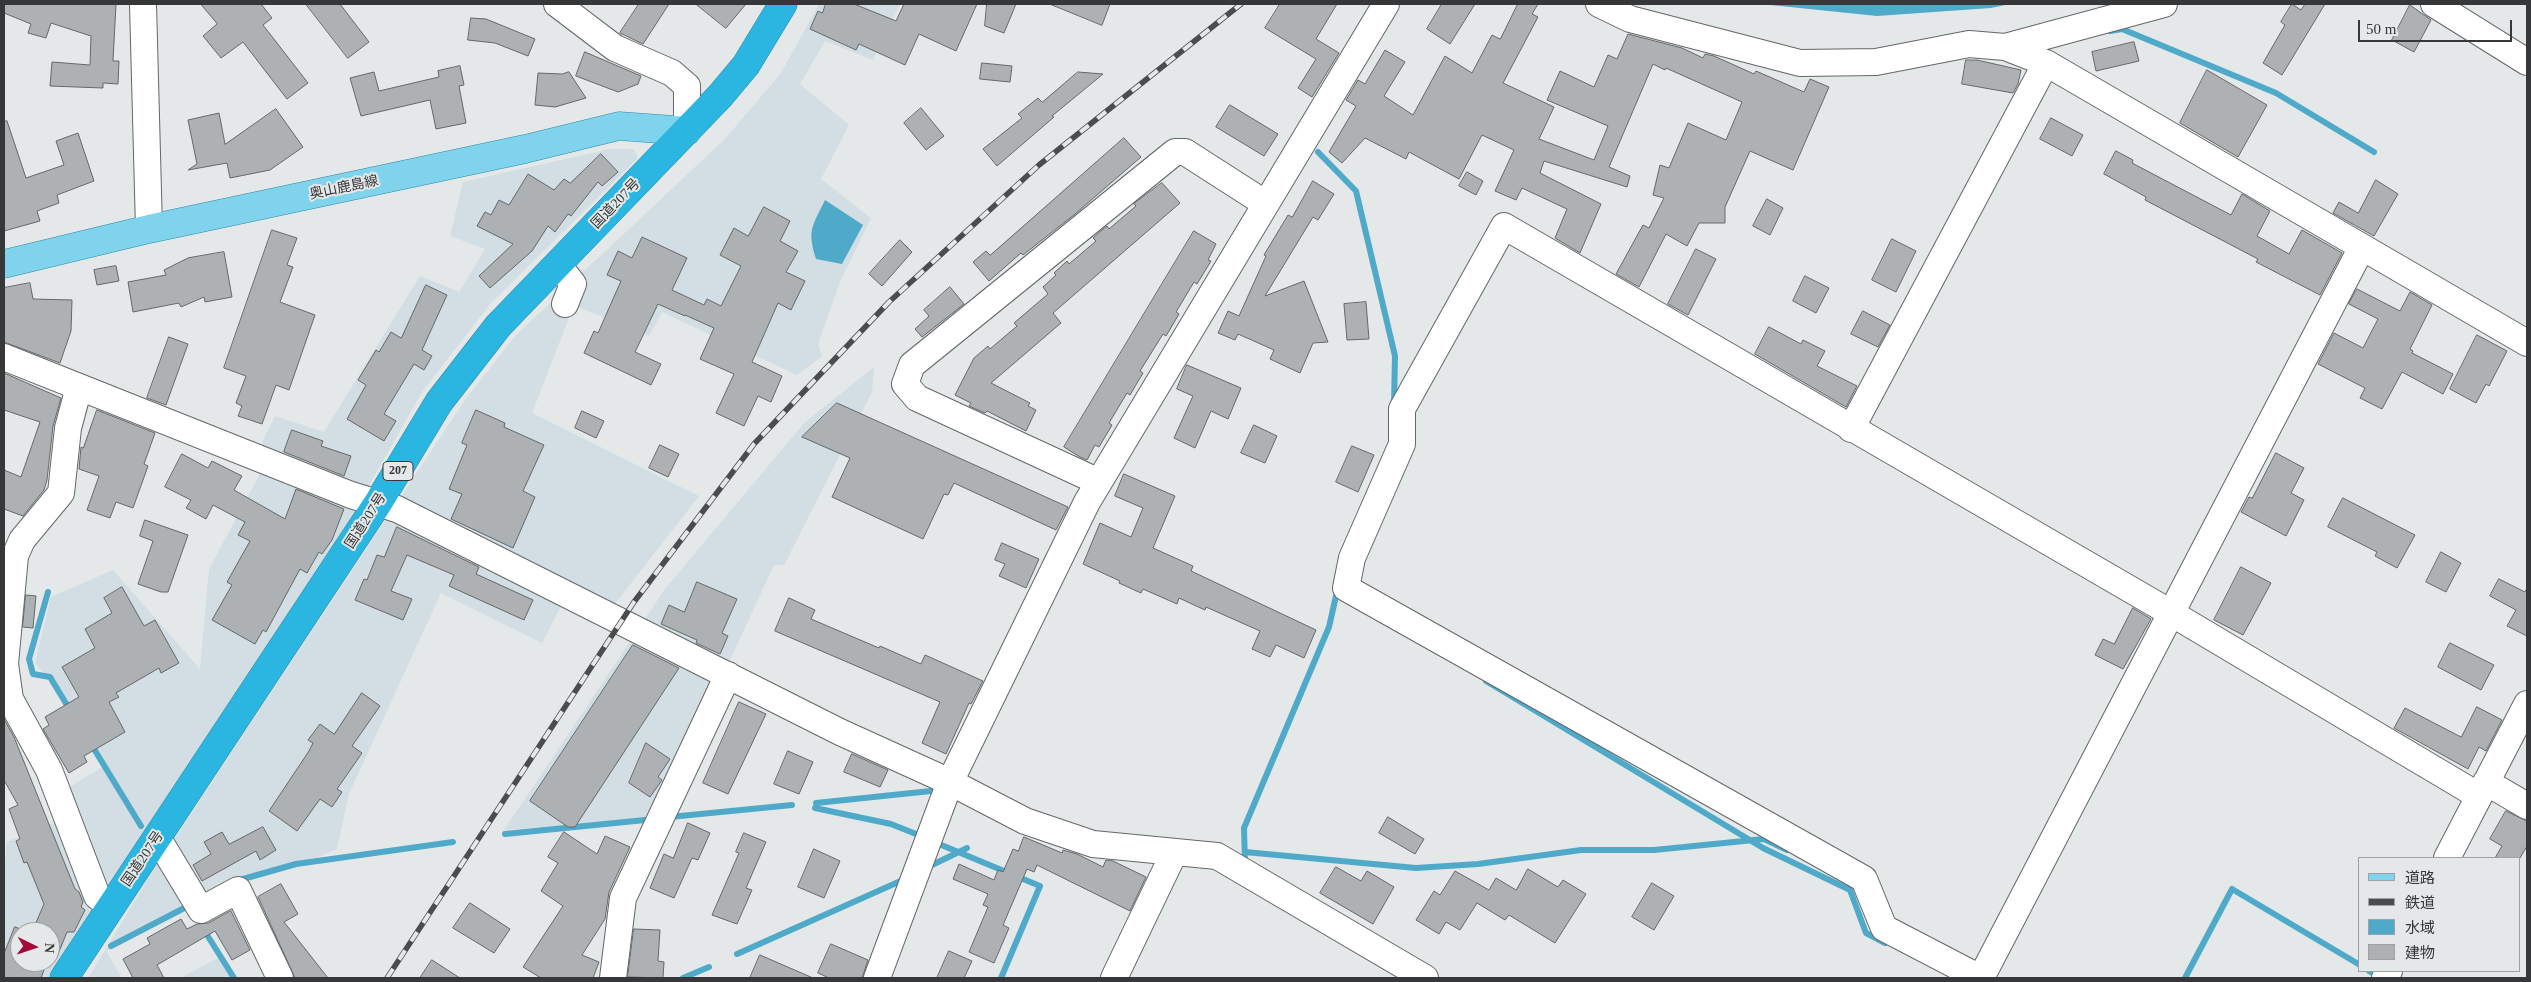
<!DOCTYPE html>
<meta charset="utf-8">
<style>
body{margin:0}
#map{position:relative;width:2531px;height:982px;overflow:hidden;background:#e4e8e9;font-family:"Times New Roman","Noto Sans JP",serif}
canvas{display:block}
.frame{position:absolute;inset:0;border:5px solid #363738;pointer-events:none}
.legend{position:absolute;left:2358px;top:857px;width:162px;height:115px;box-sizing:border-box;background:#e4e8e9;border:1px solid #9ea1a2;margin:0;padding:6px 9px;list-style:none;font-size:15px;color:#363738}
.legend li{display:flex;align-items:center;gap:10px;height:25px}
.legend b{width:25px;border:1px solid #9ea1a2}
.north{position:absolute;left:10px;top:922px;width:50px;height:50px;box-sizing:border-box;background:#e4e8e9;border:1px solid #9ea1a2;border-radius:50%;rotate:94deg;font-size:14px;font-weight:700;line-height:20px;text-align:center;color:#363738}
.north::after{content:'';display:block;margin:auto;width:18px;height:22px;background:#a40839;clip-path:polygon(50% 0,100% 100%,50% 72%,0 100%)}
.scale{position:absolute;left:2358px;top:20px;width:154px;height:22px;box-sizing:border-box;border:2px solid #363738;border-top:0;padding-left:6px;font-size:15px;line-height:18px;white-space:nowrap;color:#363738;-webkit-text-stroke:4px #e4e8e9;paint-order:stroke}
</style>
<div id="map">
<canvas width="2531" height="982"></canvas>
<div class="frame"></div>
<ul class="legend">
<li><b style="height:6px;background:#7fd3ec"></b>道路</li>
<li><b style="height:6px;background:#4b4c4d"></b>鉄道</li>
<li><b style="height:14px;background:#4faac9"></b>水域</li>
<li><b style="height:14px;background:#adb1b3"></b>建物</li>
</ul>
<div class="north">N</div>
<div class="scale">50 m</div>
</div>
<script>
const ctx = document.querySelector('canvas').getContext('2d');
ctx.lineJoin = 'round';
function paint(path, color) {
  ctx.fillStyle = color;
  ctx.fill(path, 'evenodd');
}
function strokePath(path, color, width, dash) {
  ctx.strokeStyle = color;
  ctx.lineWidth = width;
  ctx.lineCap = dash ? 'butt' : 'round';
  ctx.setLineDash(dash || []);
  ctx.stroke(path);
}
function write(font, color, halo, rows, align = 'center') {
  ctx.font = font + ' "Times New Roman","Noto Sans JP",serif';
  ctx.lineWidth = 4;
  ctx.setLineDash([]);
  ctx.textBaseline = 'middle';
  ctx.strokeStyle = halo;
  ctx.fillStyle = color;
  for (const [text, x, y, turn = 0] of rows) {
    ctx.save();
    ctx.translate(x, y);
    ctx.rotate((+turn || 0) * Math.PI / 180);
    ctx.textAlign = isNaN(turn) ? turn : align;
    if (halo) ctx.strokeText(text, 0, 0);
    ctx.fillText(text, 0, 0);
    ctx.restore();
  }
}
const built = new Path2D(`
 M819,4H900L873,60L825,41L800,84L849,125L821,179L871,218L840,282L818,344L822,356L797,375L662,312L649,336L574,305L532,413L699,496L600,623L561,606L542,643L441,593L349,794L337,849L298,866L236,883L106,951L122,978H88L153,871L465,400L516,335L725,139L781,73Z
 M610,149H634L638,158L491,303L422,392L345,528L47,978H4V870L7,842L58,821L53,797L102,767L50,681L35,663L51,597L113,570L200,669L209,569L269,457L258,450L275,416L324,432L420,276L459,292L485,249L450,236L463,182ZM20,932H50V962H20Z
 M874,367L872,392L784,565H774L657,818L504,830L665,589L804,423Z
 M222,956L236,978H180Z`);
const water = new Path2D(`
 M1761,4H2010L1991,8L1877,16Z
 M825,200L863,225L842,264L816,259C807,230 812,227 825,200Z`);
const stream = new Path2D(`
 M2110,31L2122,29L2276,93L2374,152
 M1318,152L1356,191L1395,356L1394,404
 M48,592L29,659L33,674L50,677L70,710
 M1486,681L1763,848L1850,890L1866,933L1885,943
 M91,744L141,826
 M816,803L931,791
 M815,808L891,824L921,836
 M670,817L792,805
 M505,834L645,820
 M939,844L1040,886L1001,978
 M1245,852L1416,868L1478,864L1581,850H1654L1764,839L1787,850
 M1245,864L1244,828L1329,627L1338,587
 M932,865L967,848
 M236,881L296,864L453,842
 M204,930L234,978
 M111,946L192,904
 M737,954L905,879
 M2369,971L2374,974
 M683,978L709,967
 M2185,978L2232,889L2360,965`);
const building = new Path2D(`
 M4,4H116L113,61H119L118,84L103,83V88L50,86L52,62L90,65L91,36L51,23L46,38L28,33L31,24L4,13Z
 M201,4H261L272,18L263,25L308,83L287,99L243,42L221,58L203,36L217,24Z
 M306,4H340L369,42L348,58Z
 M639,4H669L643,44L620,33Z
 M696,4H746L726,28Z
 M826,4H854L896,21L904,4H977L956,51L919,34L905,65L859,44L856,50L810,29L818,11L822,13Z
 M987,4H1016L1004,33L985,26Z
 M1050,4H1110L1102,25Z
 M1280,4H1337L1316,39L1339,53L1312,97L1298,88L1316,59L1265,28Z
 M1442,4H1475L1450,44L1427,29Z
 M1518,4H1538L1532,14L1538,17L1503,83L1554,107L1539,139L1594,160L1608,126L1547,100L1560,71L1594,87L1608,55L1617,59L1628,34L1682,48L1703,58L1705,54L1714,56L1754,74L1756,71L1804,92L1810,79L1829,87L1793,170L1750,151L1725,207V223H1699L1687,246L1666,234L1639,287L1616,274L1643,225L1649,228L1664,198L1653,195L1660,165L1669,168L1688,123L1726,140L1742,102L1666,68L1665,70L1653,64L1609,167L1630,176L1627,187L1544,161L1540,173L1601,204L1580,253L1555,238L1567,209L1522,188L1516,200L1495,191L1514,150L1482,135L1459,179L1409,152L1406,159L1365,138L1342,163L1329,152L1356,106L1346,100L1358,80L1365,84L1385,50L1405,62L1384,96L1413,115L1445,56L1472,73L1492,35L1500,39Z
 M2292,4L2301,10L2305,4H2325L2282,75L2263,63L2285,25L2281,22Z
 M2410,5L2431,20L2414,52L2392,40Z
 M471,18L486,19L535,39L528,56L495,43L468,40Z
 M2134,42L2139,61L2096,71L2092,52Z
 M585,52L641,76L638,84L618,92L576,76Z
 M1966,60H1977L2021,70L2018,84L2013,93L1962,84Z
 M982,63L1012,66L1010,82L980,79Z
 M460,66L464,85L459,86L466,123L436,129L430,100L361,116L350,78L374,72L379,91L439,77L438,71Z
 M2207,70L2267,105L2238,157L2180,123Z
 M569,72L586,98L555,107L535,105L538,73L562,74Z
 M1078,72L1103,74L1052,116L1054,117L997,166L983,149L1022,118L1018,114L1038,98L1042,102Z
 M1230,105L1278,134L1264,156L1216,127Z
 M921,108L944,136L926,150L904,123Z
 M276,109L303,147L270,170L230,178L227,163L188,170L197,164L188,120L219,113L225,144Z
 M2051,118L2083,135L2072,156L2040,139Z
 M7,121L26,178L64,165L56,141L78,133L94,181L57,195L59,203L37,211L40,221L4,231V122Z
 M1124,138L1141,157L1075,214L1023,255L1021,253L989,281L973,262L986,251L990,255Z
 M2116,151L2133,160L2132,163L2231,215L2242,194L2270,211L2257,236L2289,254L2302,230L2342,253L2320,295L2256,262L2258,259L2145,200L2146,197L2104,174Z
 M601,154L618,172L602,186L598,182L571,216L568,214L555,232L548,226L532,251L490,288L479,276L513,244L477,226L485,212L491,215L499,200L509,205L528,174L554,190L564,179L570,183Z
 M1467,172L1483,181L1476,195L1459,186Z
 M2376,180L2398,194L2374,236L2333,213L2339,202L2358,213Z
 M1313,181L1334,194L1318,220L1313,217L1265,296L1304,281L1328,342L1313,343L1300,373L1270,359L1274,350L1238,334L1235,340L1218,333L1228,311L1239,316L1266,256L1264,255L1288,215L1292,217Z
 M1162,183L1180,203L1053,313L1061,323L991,383L1030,403L1028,406L1036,410L1026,431L987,411L985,413L969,406L971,403L955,395L974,358L988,346L990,349L1017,326L1014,323L1048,294L1043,287L1056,275L1054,273L1067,261L1069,264L1096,241L1093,238L1102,230L1107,226L1109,229L1136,206L1134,204Z
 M1767,199L1783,208L1770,235L1753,226Z
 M764,207L790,221L780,241L798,251L786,272L805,281L791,310L778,303L752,362L782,376L771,402L758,396L744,426L716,413L734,374L700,359L714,328L685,315V316L658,304L635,352L661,364L651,385L584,353L594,331L598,333L621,281L607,275L618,251L632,258L642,237L687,258L672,290L704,305L707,299L721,306L741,266L720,255L734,228L748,236Z
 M272,230L297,238L287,265L293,267L280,302L315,315L289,390L276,385L262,424L238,416L242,406L236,403L246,376L224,368Z
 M1194,231L1216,244L1208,260L1211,261L1197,284L1194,282L1176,312L1179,314L1166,336L1163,334L1140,371L1143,373L1130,395L1127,393L1109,423L1112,425L1099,447L1095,445L1087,460L1080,457L1064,447Z
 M1892,239L1916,251L1896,292L1872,280Z
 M900,240L912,252L882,286L869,274Z
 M1696,249L1716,259L1688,315L1668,304Z
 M224,252L232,297L205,302L204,297L181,307L179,303L133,312L128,282L166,275L164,270L188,258Z
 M116,266L119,281L97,285L94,270Z
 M1805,276L1829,288L1816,313L1793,301Z
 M30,283L33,299L72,300L71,331L60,363L4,342V288Z
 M426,285L447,295L422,350L432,356L424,370L414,364L384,414L396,421L384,441L347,419L366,385L358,380L376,350L379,352L391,332L401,338Z
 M950,287L964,304L922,337L915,329L929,316L924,310Z
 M2357,289L2400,311L2410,292L2432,305L2410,349L2413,351L2412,353L2453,374L2443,394L2402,372L2382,409L2360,398L2365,388L2318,364L2334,333L2363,348L2378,319L2349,304Z
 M1366,302L1369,339L1347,340L1344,304Z
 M1863,311L1890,325L1878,347L1851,334Z
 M1769,327L1801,344L1803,340L1825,351L1817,366L1857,386L1846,407L1755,354Z
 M2477,335L2507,351L2489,386L2486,384L2476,403L2450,389Z
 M169,337L188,344L166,405L147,398Z
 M1187,365L1241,388L1228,419L1211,411L1195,448L1174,438L1193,396L1177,389Z
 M4,373L61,398L53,426L47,480L44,490L23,516L4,509V470L21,477L40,422L4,410Z
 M837,403L1068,507L1056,530L954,483L948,495L944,494L923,539L832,497L850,458L802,437Z
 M97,410L155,433L144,464L148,466L133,508L116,502L110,518L87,510L99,476L79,469L81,447L83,448Z
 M476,410L505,423L504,427L544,445L523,491L535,497L513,548L451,519L462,494L449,489L467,445L462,443Z
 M582,411L604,421L596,438L575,428Z
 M1254,425L1277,436L1265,463L1241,453Z
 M292,430L323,441L321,446L351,456L344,476L284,452Z
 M660,445L679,454L668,477L649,468Z
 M1352,446L1374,455L1358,492L1336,482Z
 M2276,453L2304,468L2291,493L2304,500L2286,536L2241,512L2249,497L2252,498Z
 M182,454L208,468L212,461L242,476L234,490L285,519L296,489L344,509L332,540L322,554L319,552L307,573L300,569L266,632L263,630L255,644L212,620L232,585L227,582L250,541L238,535L245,522L213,505L206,519L186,508L191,500L165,487Z
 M1124,474L1175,496L1153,548L1193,566L1191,571L1316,630L1304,658L1276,645L1270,657L1252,649L1260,631L1206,607L1205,610L1179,598L1177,604L1143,589L1141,593L1119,583L1120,581L1083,564L1100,523L1131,537L1143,508L1115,496Z
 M2343,498L2415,535L2397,568L2375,556L2377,552L2328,527Z
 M145,520L188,535L168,592H161L138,584L153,541L140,536Z
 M397,527L479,567L476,574L533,600L524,620L449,586L454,575L407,555L391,591L412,599L403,620L355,600L364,579L367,580L377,555L384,557Z
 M1002,543L1039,559L1026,588L999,576L1005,564L995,560Z
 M2441,552L2461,563L2446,592L2426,582Z
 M2241,567L2271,583L2243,635L2214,620Z
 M2499,579L2525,592L2527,588V636L2507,626L2516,610L2490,596Z
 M697,582L737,599L722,633L728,636L720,654L696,643L697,640L661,624L669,605L684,612Z
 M122,587L144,626L155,620L179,663L161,673L159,668L116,693L119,697L109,702L125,732L84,756L87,762L69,773L43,729L49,725L45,717L79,697L62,667L95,648L85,629L112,613L104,598Z
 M26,595L36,596L33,628L23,627Z
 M789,598L815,610L811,619L879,648L880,646L921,664L925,655L983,681L971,704L969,703L946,754L922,743L940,702L775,631Z
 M2133,608L2151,619L2123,669L2095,655L2103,639L2114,644Z
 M2450,643L2494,665L2481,690L2438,667Z
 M633,645L679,668L575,827H568L530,801Z
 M362,693L380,706L352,746L362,753L337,789L342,792L332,807L320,799L297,831L269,811L309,751L313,743L308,740L320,724L334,734Z
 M739,702L766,714L728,794L703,783Z
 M2477,707L2502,720L2486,751L2479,747L2468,769L2394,728L2405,708L2461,737Z
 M4,719L14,737L75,889L79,892L83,902L81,907L85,910L74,932H67L56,959L50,956V932H32L44,904L27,862L24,863L16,841L20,839L9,809L18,805L4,780Z
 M646,743L670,759L658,777L662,780L650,797L629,783Z
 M788,751L813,762L799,794L774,784Z
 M852,754L888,770L880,787L844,772Z
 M2506,811L2527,821V846L2520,858H2495L2502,846L2490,839Z
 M1388,817L1424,839L1415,854L1379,833Z
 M688,823L710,833L698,860L692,858L674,898L650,888L664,854L673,858Z
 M263,827L276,850L260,860L256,851L202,881L193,865L211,854L204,842L222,832L229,844Z
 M564,832L597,854L605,836L630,847L609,892L605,919L582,955L599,962L593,978H541L523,967L563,906L541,891L558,863L548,857Z
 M744,833L766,842L746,888L752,890L737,924L712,915L739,853L736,852Z
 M1024,837L1062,853L1063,850L1077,854L1103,867L1106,860L1113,861L1146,877L1130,911L1037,865L1034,872L1027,869L1003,925L1009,928L994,963L969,952L988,907L983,905L988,894L953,879L959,864L994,880L998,870L1003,872L1013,849L1018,851Z
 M814,849L840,861L824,898L798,887Z
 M1336,867L1361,881L1367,871L1394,887L1373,924L1320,893Z
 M1528,869L1558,887L1563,880L1586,894L1555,943L1509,915L1505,920L1477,903L1460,930L1446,922L1439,934L1416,920L1434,891L1440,895L1455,871L1489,890L1496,878L1516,890Z
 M1652,883L1674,896L1654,930L1632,917Z
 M281,884L298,914L284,922L328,978H295L258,897Z
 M470,903L510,929L494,953L453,928Z
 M231,911L250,950L232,960L215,931L157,965L164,978H133L123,959L150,944L147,938L181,919L187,929L197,924L208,923Z
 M15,927L28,932H20V962H47L41,978H4V954Z
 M634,929L660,930L658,961L664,962L663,978L628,977Z
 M831,944L868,960L862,978H829L818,973Z
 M949,951L972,961L964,978H937Z
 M760,955L813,978H750Z
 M432,960L460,978H420Z`);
const minor = new Path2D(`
 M143,4L149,229
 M557,4L615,48L672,73L687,86V131
 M1599,4L1630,19L1800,63L1876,62L1969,44L2005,47L2046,63L2527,343
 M2434,4L2527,62
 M2005,47L2164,4
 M558,265L573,284L565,304
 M4,357L351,495L397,509L840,732L950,782L1025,821L1093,844L1217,856L1425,978
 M79,387L68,428L61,493L22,540L15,556L5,664L10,699L49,770L97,896L111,907
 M1851,429L2046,63
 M1099,482L917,398L905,384L912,365L1175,152H1185L1266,204
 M2486,782L2527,806
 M157,837L201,910L238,890L280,978
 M2447,858L2527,704
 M613,978L623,898L728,675
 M877,978L950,782L1087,502L1386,4
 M1114,978L1174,853
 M1980,978L1884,928L1864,879L1346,588L1352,558L1402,444V409L1504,226L2171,613L2479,796
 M1981,978L2362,247
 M2385,978L2389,971`);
const major = new Path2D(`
 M4,264L149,229L525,149L619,126L687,131`);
const highway = new Path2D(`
 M64,978L378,503L439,402L498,326L720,96L746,65L783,4`);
const rail = new Path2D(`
 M387,978L634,602L754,444L889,302L1039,165L1241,4`);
const shields = [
 [398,471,30]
];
const shieldNames = [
 ["207",398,471]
];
const streetNames = [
 ["奥山鹿島線",344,188,-12],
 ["国道207号",616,204,-46],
 ["国道207号",366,521,-57],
 ["国道207号",143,859,-56]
];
paint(built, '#d2dee3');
paint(water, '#4faac9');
strokePath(stream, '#4faac9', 6);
paint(building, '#adb1b3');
strokePath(building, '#646869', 1);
strokePath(minor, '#636768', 28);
strokePath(major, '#2e8aa5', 29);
strokePath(highway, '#2e8aa5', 29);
strokePath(minor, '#fff', 26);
strokePath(major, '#7fd3ec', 28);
strokePath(highway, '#2ab6e0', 28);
strokePath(rail, '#4b4c4d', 5.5);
strokePath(rail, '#e4e8e9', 4, [11]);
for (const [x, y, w] of shields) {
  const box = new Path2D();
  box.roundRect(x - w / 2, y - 9.5, w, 19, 4);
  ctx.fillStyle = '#e4e8e9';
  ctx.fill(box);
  strokePath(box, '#363738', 1);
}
write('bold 12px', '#363738', null, shieldNames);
write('14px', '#363738', '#e4e8e9', streetNames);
</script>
